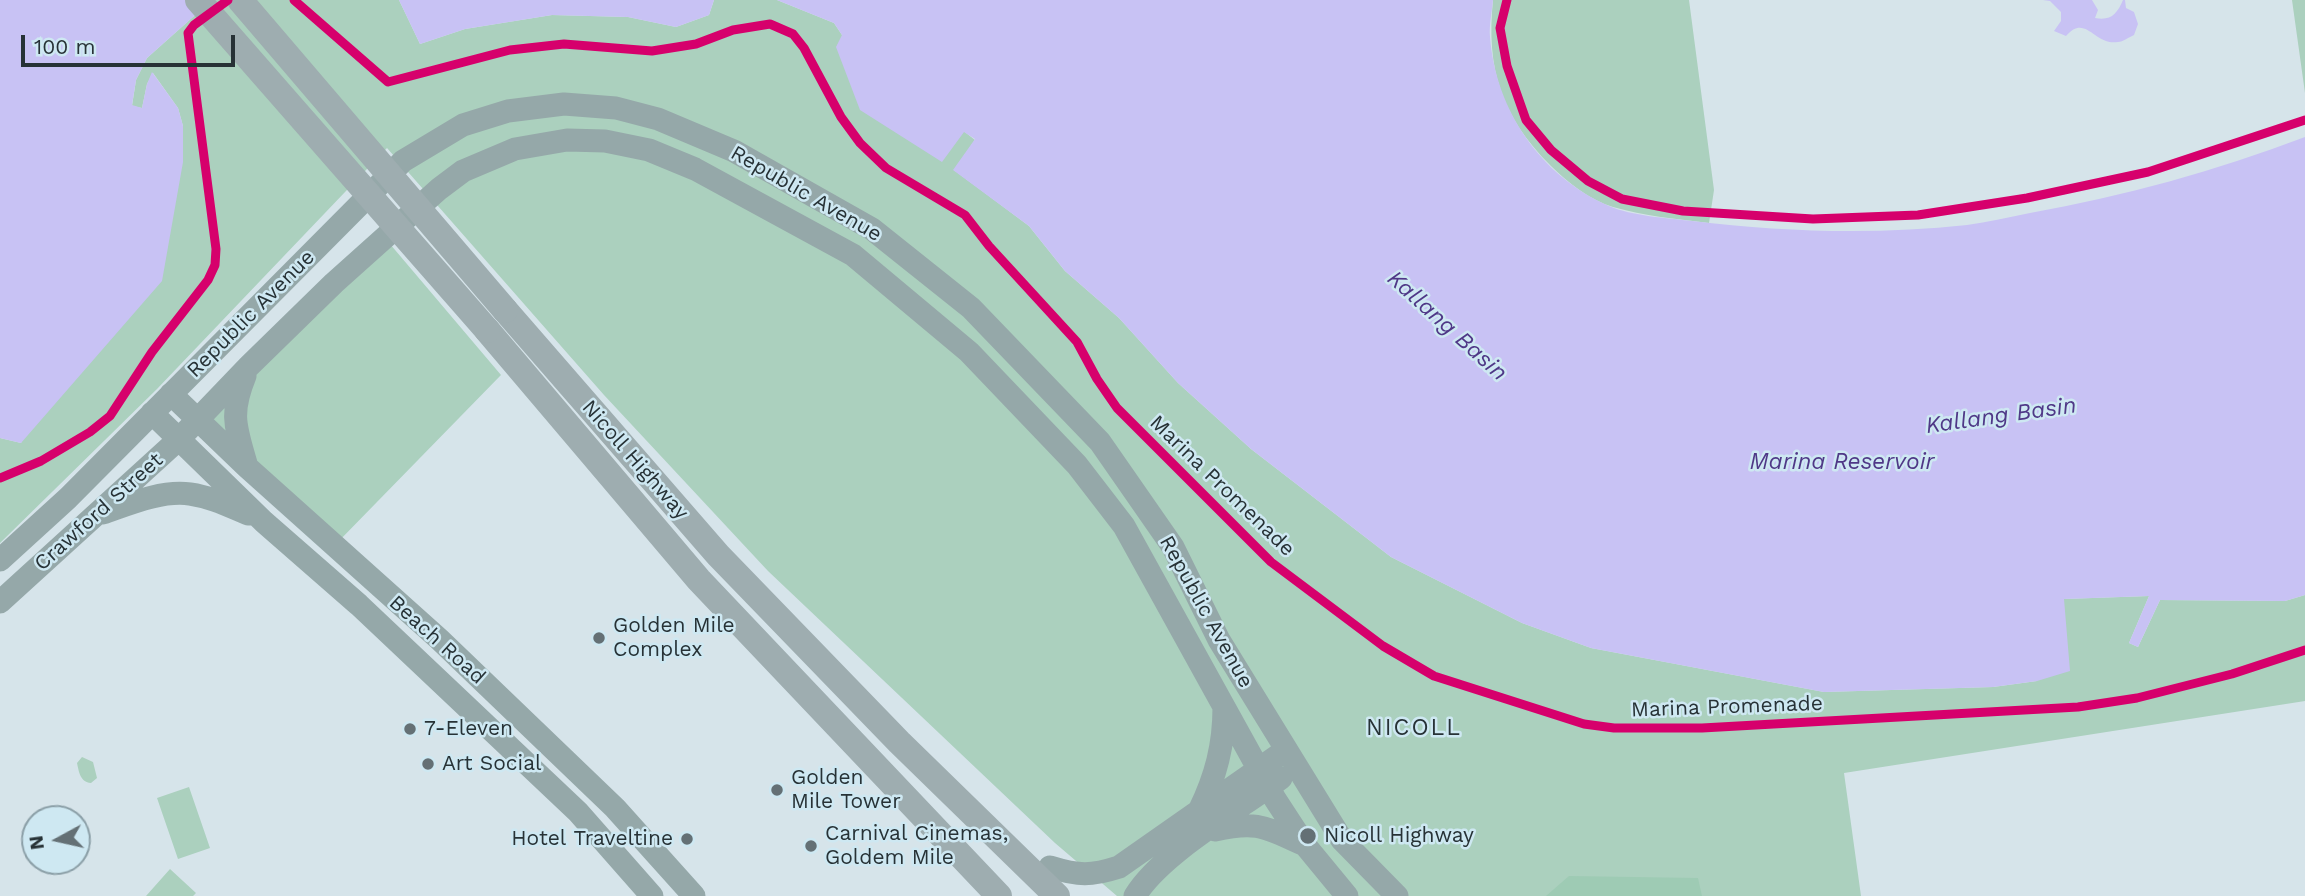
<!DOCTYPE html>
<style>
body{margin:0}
#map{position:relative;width:2305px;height:896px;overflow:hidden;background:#d6e4ea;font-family:"Work Sans",sans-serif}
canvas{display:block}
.north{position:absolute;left:21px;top:805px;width:70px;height:70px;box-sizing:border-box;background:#cee8f2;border:2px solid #8b9fa7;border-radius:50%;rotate:262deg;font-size:19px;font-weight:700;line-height:28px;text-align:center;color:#273236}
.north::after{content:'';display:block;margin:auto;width:24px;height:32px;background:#647075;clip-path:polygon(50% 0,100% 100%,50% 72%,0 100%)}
.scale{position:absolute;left:21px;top:35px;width:214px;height:32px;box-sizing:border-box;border:4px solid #273236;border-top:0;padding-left:9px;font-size:21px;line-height:24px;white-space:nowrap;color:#273236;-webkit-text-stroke:5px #cee8f2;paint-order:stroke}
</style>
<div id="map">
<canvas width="2305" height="896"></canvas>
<div class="north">N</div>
<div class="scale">100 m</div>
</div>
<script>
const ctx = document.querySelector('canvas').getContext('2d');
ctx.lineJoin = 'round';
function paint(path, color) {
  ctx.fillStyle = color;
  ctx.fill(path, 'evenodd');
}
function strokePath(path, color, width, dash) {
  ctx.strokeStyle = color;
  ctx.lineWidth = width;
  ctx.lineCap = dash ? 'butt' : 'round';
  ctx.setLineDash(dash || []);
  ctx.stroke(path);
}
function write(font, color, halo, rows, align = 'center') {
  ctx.font = font + ' "Work Sans",sans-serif';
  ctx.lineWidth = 5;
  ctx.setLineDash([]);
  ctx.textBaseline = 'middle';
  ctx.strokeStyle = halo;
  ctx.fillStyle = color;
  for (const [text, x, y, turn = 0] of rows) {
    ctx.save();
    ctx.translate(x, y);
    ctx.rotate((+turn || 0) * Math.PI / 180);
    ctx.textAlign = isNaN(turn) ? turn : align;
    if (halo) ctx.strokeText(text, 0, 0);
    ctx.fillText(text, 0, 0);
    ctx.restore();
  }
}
const green = new Path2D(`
 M212,0H399L420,44L465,29L552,15L628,17L676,27L709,15L714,0H777L834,23L842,35L975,140L954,170L1029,226L1065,271L1119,318L1178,383L1251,449L1391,557L1522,623L1591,648L1824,692L1993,687L2037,681L2064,599L2149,596L2129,643L2138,647L2160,600L2285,601L2305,595V701L1844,773L1861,896H1117L1055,843L768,571L604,395L387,148L157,389L0,543V438L21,443L183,126L178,108L153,73L147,84L142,108L132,106L136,80L147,58Z
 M1493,0H1689L1714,190L1709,223C1677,219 1644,216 1613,207C1590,200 1568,183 1551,166C1501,116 1486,69 1493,0Z
 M2292,0H2305V93Z
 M390,244L501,375L335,545L196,420Z
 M82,757L93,762L97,778L91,783C80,782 79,772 77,763Z
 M189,787L210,848L178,859L157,798Z
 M170,869L196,893L193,896H146Z`);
const forest = new Path2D(`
 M1569,876L1698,878L1702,896H1546Z`);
const water = new Path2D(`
 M0,0H212L147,58L136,80L132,105L142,108L147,84L152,72L178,108L183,126V162L162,281L21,443L0,438Z
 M399,0H714L709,15L676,27L628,17L552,15L465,29L420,44Z
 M777,0H1493C1492,12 1489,25 1490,37C1496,111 1541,176 1609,206C1632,216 1667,218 1692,221C1784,232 1875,235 1967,225C1988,222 2009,217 2030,213C2124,196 2216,171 2305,137V595L2285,601L2160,600L2138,647L2129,643L2149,596L2064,599L2070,671L2037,681L1993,687L1824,692L1591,648L1522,623L1391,557L1251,449L1178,383L1119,318L1065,271L1029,226L953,170L975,139L964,132L942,162L860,110L836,47L842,35L834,23Z
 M2043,0H2092L2098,10L2095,18C2111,21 2117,14 2123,0H2125L2126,8L2134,12L2138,24L2134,35C2129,37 2123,42 2118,42C2094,46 2086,13 2066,36L2054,31L2061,21V12L2050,1Z`);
const major = new Path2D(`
 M245,376C229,415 236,428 247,467
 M171,394L247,467L439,639L615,808L694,896
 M152,413L264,522L359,605L578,812L652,896
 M103,513C129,504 162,490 190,494C211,497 229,506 248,514
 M0,560L68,498L403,161L463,125L508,111L564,104L616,108L658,119L734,151L872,229L971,308L1100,442L1173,547L1219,640L1342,840L1397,896
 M0,602L179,439L249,366L334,283L439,189L463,171L515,149L567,140L605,141L649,150L695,169L853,255L969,352L1077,465L1124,526L1275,799L1305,845L1347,896
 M1199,811C1216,776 1224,745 1224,707
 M1215,830C1259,820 1266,828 1305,845
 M1050,867C1079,876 1091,876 1119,867L1286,750
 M1135,896C1161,853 1240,809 1281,778`);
const highway = new Path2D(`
 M505,310L718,555L899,742L1057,896
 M487,330L699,580L999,896`);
const highwayBridge = new Path2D(`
 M198,0L487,330
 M240,0L505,310`);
const cycleway = new Path2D(`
 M294,0L388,82L510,50L564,44L652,51L696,44L733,30L770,24L793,34L804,48L841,117L860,143L886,168L965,215L989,246L1077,342L1097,379L1117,408L1271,562L1383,646L1434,676L1584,724L1614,728H1702L2078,707L2137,698L2232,674L2305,650
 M1507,0L1500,28L1507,66L1526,120L1551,150L1588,181L1622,199L1683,211L1813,219L1918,215L2027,198L2148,172L2305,120
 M0,478L41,461L90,432L110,416L152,352L208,280L215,265L216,249L188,33L194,25L228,0`);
const markers = [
 [599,638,7,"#647075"],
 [410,729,7,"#647075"],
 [428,764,7,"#647075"],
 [777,790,7,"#647075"],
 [1308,836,9,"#647075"],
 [687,839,7,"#647075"],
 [811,846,7,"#647075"]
];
const streetNames = [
 ["Republic Avenue",806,194,30],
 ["Republic Avenue",251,314,-45],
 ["Nicoll Highway",635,460,49],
 ["Marina Promenade",1222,486,44],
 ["Crawford Street",99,512,-42],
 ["Republic Avenue",1206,612,61],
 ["Beach Road",437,640,42],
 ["Marina Promenade",1727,707,-2]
];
const poiNames = [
 ["Golden Mile",613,626],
 ["Complex",613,650],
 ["7-Eleven",424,729],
 ["Art Social",442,764],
 ["Golden",791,778],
 ["Mile Tower",791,802],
 ["Carnival Cinemas,",825,834],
 ["Goldem Mile",825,858],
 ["Nicoll Highway",1324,836],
 ["Hotel Traveltine",673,839,"right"]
];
const waterNames = [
 ["Kallang Basin",1447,326,42],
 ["Kallang Basin",2001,416,-8],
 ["Marina Reservoir",1842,462]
];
const neighbourhoodNames = [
 ["NICOLL",1414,728]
];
paint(green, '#abd0be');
paint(forest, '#9ecbb4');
paint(water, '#c8c2f4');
strokePath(major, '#95a8a9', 23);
strokePath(highway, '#9eadb0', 26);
strokePath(highwayBridge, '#9eadb0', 26);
strokePath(cycleway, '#d6006c', 9);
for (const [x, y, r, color] of markers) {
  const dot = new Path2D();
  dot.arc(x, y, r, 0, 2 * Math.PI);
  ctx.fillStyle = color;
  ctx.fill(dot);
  strokePath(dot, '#cee8f2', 2.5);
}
write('21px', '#273236', '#cee8f2', streetNames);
write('21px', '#273236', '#cee8f2', poiNames, 'left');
write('italic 23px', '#4f3887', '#cee8f2', waterNames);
ctx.letterSpacing = '2px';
write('23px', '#273236', '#cee8f2', neighbourhoodNames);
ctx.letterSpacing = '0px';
</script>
